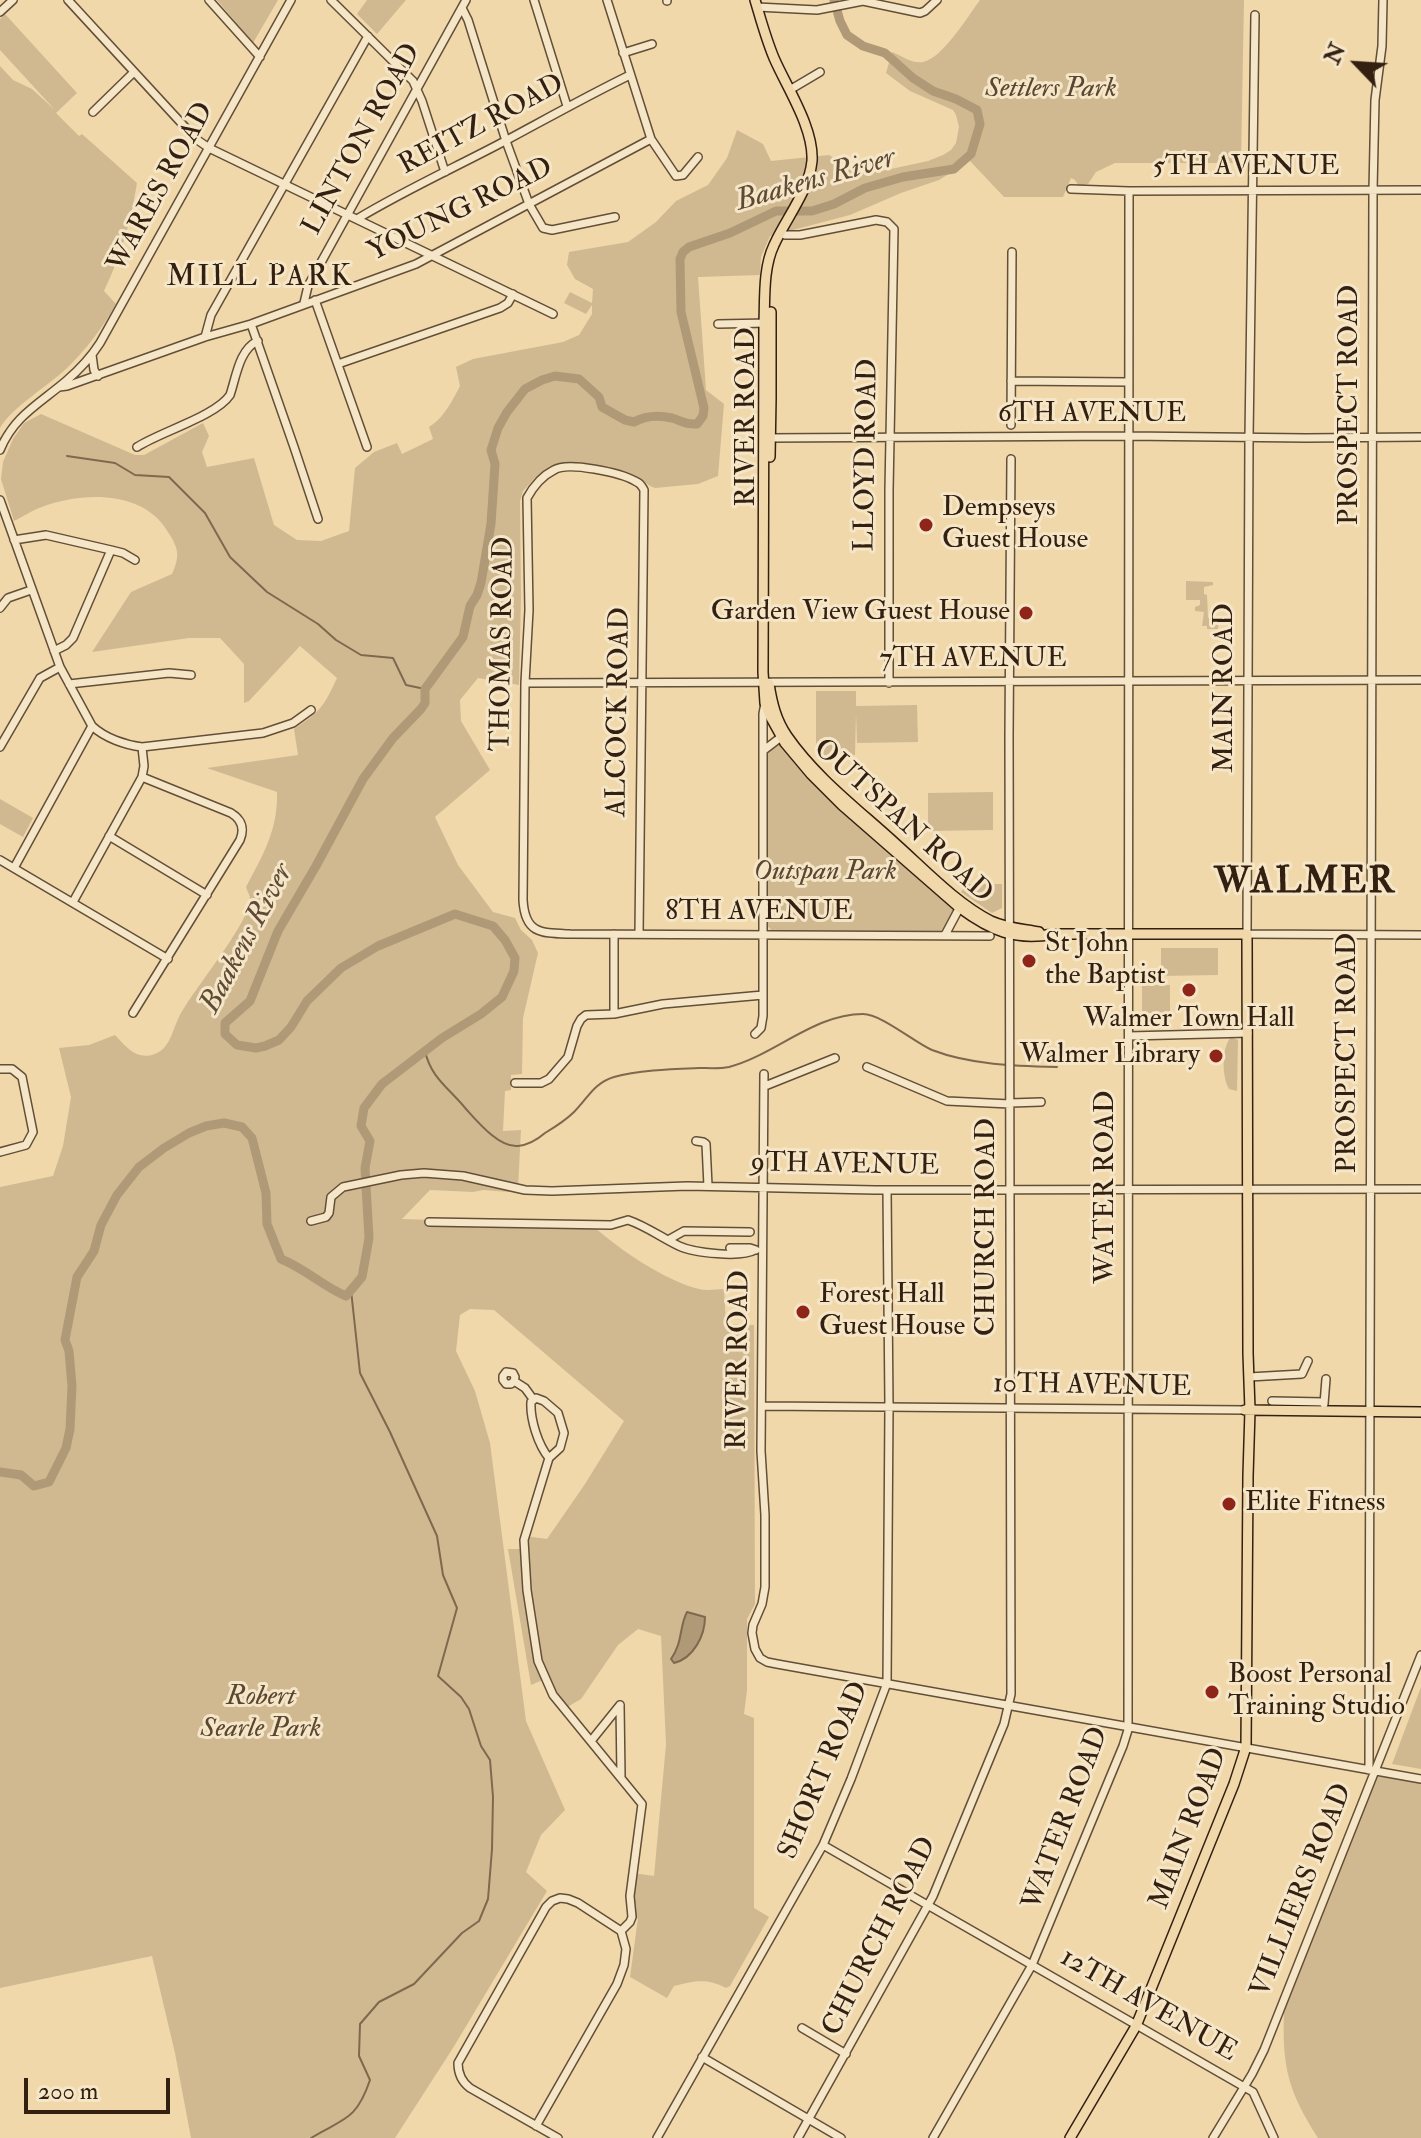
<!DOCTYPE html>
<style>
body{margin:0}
#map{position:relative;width:1421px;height:2138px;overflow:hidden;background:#f0d8ab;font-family:"IM FELL Double Pica",serif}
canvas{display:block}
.north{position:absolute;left:1317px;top:24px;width:80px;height:80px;-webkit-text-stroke:6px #f5e6c8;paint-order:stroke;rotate:295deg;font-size:22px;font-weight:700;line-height:32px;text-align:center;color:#342011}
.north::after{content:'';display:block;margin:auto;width:28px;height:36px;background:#342011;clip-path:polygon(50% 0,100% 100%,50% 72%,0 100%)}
.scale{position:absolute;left:24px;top:2078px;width:146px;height:36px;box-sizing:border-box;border:4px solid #342011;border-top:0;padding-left:10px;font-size:24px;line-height:28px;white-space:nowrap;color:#342011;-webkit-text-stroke:6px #f5e6c8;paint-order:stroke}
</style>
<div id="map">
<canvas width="1421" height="2138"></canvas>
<div class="north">N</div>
<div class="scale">200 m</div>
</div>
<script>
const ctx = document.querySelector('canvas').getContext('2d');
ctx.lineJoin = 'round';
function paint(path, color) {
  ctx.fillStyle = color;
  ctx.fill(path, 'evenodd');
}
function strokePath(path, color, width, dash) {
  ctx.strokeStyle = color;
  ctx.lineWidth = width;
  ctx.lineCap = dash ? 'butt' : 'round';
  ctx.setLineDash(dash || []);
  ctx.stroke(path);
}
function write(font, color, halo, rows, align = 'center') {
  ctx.font = font + ' "IM FELL Double Pica",serif';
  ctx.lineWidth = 6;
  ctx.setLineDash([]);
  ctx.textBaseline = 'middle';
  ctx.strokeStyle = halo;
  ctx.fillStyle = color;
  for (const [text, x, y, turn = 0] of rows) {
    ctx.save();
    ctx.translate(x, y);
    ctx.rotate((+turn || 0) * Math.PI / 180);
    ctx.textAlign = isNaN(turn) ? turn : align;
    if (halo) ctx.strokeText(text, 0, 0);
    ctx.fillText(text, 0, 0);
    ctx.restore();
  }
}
const green = new Path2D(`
 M217,0H278L253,43Z
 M367,0H406L377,34L357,14Z
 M980,0H1244L1241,163H1115L1096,172L1088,184L1079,186L1075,180L1071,178L1063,197H1004L970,161L939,180L901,193L850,215L770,236L761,257L760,275L698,277L706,390L724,404L718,476L698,484L655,488L650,486L642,480L582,462L555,464L535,478L523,491L520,501L521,597L519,685L478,678L460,700L461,721L490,770L435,817L458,865L493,912L515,918L521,930L532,940L538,953L523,1018L522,1074L511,1075V1090L505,1091L503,1131L521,1130L518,1188L509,1192L483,1190L473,1192L430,1190L402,1219L592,1225C617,1248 665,1281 699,1289C707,1291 716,1289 724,1289L726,1324L754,1325L755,1604L747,1619V1690L744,1714L754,1718V1908L769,1917L730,1986L726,1988C706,1978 696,1981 674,1986L667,1998L630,1977L638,1918L632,1917L633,1873L654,1876L666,1744L661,1636L638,1629L618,1645L581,1699L564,1709L545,1679L531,1685L508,1549H524L525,1536L547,1539L585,1484L624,1421L494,1310L470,1309L460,1315L456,1351L475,1391L490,1443L526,1721L565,1810L541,1835L526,1872L547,1891L453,2048L395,2138H191L175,2053L152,1956L0,1988V1187L53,1176L63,1146L71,1097L59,1048L89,1045L115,1035C127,1048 138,1062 157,1053C170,1047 173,1029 179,1017C192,991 250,923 250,899C250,895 247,891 246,887C263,855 278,830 277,792L207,768L298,755L294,729C321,711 324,706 337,678L300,646L249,701L244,703V664L220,638H189L92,652L131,592L172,574C181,554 178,547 166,529C141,490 81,492 42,507C32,510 23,517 14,521L1,479L3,462L13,439L24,423L41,414L135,455H144L203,423L209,436L202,452L207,467L254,458L274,525L297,540L321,541L349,531L355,468L374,452L397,443L402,454L433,439L429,427C444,418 452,401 460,386L456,367L473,359L563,342L579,335L592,314V305L586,314L564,303L570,292L592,303L593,289L575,279L567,265L569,252L628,242L656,222L676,201L708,185L727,158L737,130L763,144L771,161L829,155L859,172H877L928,161L943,155L951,150L956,143L959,127L956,115L953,110L910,91L886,73L892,52C902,56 912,64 923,62C943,58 968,16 980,0Z
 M5,14L77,93L56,113L79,136L82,134L137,183C130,225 122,253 104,291L116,304C103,327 86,350 66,369C48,386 11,408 0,428V66L13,80L32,89L55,110L0,50V19Z
 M1186,581L1213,582V585L1204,587V594L1207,595L1208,618H1219L1218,629H1207V626H1202L1204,612L1195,611V607L1200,605V600H1186Z
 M816,691H856V706L917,705L918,742L857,743L856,714L855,755H816Z
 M776,745L783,746L953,906L954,912L947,927L937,933L774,932L766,925V752Z
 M993,792V830L928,831V793Z
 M0,799L33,818L23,837L0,824Z
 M967,884H1002V908L992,913L961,892Z
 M1161,948H1218V975L1161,976Z
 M1142,985H1170V1013H1142Z
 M1231,1037L1238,1040L1237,1091L1229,1089C1222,1077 1221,1048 1231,1037Z
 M1421,1687V1769L1392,1764Z
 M1385,1775L1421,1783V2138H1318C1288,2091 1282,2067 1284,2012L1375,1780L1379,1776Z`);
const water = new Path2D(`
 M687,1612L705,1617C705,1635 694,1658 674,1663L671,1659C683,1642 679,1627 687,1612Z`);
const stream = new Path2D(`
 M67,456L115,463L135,475L169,477L205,513L230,557L267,592L318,624L336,640L361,655L393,658L406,685L425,689
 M425,1051C431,1078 449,1088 466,1109C477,1121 499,1148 518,1146C528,1145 538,1139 545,1133C555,1127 566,1120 574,1112C588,1098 594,1083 614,1077C638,1070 674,1069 699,1068C708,1068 719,1069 729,1067C775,1055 814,1014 863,1014C881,1014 914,1042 932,1050C971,1065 1016,1066 1057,1067
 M311,2138C344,2118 356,2121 370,2080L359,2056L360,2024L379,2002L414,1984L462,1933L479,1921L488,1899L492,1849L493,1797L490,1760L481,1746L469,1709L461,1697L438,1676L457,1608L443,1575L437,1536L390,1432L360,1373L351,1290`);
const river = new Path2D(`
 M0,1472L21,1475L34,1486L49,1482L66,1448L70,1429L72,1386L69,1351L65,1340L77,1277L94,1251L101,1225L117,1195L139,1167L164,1148L189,1133L206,1126L224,1123L242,1127L252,1138L266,1193L267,1224L281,1259C306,1269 322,1286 346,1296L362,1277L369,1238L365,1168L370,1141L361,1126L364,1108L382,1084L442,1038L481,1014L502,997L514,971L515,958L505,940L493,926L455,914L378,946L341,968L307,1001L291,1027L279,1040L265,1046L256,1048L237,1045L225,1034V1023L250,1001L278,931L316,866L363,779L393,738L421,709L425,703V689L463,637L470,606L477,595L481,583L491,524L495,464L491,450L498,428L507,412L525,389L542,380L555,376L579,379L599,397L602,407L625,420L634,422C645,416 659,415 672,418C682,421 685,425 697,424L703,416L704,408L681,312L680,259L683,252L689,247L730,233L776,211H812L834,204L865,188L903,177L954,169L971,154L980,124L977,110L956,99L933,91L913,78L885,53L863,46L847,35L840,21L834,0`);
const minor = new Path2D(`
 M68,0L196,139L209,148L553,314
 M209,0L260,57
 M331,0L413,81L422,101L445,172
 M534,0L567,106
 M607,0L651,139L676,176L683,175L698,157
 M667,0V1
 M757,7L817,10L863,1L920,13L925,11L937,0
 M462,8L468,20L506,141L529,204L543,228L552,230L615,217
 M0,12L13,0
 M1255,15L1249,438L1247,934L1421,935
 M623,53L652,44
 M793,88L820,72
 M93,112L134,72
 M1071,189L1129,191L1421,190
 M357,219C405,190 456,167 505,141C546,119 587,96 630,75
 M785,235H800L876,220L887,222L894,229L889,490V683
 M315,300L367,447
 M304,303L308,286L466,0
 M251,324L294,447L318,519
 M718,324L768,323
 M205,337L211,315L368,36
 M92,355L94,370L98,376
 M338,364L500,308L508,303L513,294
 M1011,381L1129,382
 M59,387L67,386L205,337L251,324L416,264L651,139
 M1011,425L1012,252
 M767,438L1128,436L1306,438L1421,437
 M137,447C160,432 216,416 230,395C236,378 239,349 258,341
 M0,450C14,416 39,404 66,381C79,370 91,357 100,343L291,0
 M0,500L60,667L92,726C105,738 125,745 142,747L263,733L293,723L311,710
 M14,540L46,535L111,550L73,638L66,645L54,651
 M111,550L123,553L135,560
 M0,608L8,598L31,590
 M525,683L1421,680
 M69,684L169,673L191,675
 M0,747L40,678L60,667
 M764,750L785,734
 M109,836L207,895
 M0,860L168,959
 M14,868L92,726
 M73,902L142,777L144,766L142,747
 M639,934L644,490C641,485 641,484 635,481C621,473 568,461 554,470C542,476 533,487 527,498L529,610L525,683L523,900C525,934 541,933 570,934L990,936
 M945,935L961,905
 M133,1013L240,840C245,828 241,819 231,813L142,777
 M614,1014V934
 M755,1034L761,1028L763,1016V714L765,703
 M1129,1036L1248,1033
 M867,1067L947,1101L1010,1104
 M0,1069H12L22,1077L33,1132L26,1145L0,1152
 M764,1074L761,1451L765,1515V1587L762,1604L753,1625L752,1633L755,1649L760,1658L767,1662L777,1664L1421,1779
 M515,1083H541L549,1079L568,1057L577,1026L581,1019L586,1015L614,1014L663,1004L763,995
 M765,1086L835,1058
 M1010,1103L1041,1102
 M696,1141L703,1142L706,1144L708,1186
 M311,1221L326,1217L329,1213L331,1197L343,1187L401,1175L424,1173L463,1176L525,1190L552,1191L687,1186L875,1190L1421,1189
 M429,1222L611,1225L628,1220C646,1226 662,1238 679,1246C694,1253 741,1258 755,1250
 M668,1240L684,1231L750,1232
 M730,1248H750L756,1250
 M1249,1377L1302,1374L1308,1361
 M514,1381L511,1384H506L503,1380V1376L506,1372L513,1373L515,1377L514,1381L525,1388L533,1399
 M1272,1401L1324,1402
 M1324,1404L1326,1379
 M762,1406L1245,1410
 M549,1458C538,1445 530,1419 531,1402L536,1398L544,1401L558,1413L564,1433L560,1448L549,1458L524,1540L527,1590L538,1661L553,1695L642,1804L630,1896L632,1917L630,1922L621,1931
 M620,1705L621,1776
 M591,1741L620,1705
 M1369,1770L1373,190L1375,100L1382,46L1383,0
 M823,1845L1253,2092L1274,2138
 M802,2028L846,2054
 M702,2057L841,2138
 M536,2126L617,1984L624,1965L626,1949L621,1931L578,1903L568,1899L560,1898L552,1901L546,1907L458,2063C458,2074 462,2082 470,2088L558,2138
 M657,2138L823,1845L851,1779L887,1683L889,1407L887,1190
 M798,2138L933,1896L1004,1724L1011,1694L1009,735L1011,459
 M933,2138L1032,1965L1123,1746L1128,1730L1129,191
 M1213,2138L1252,2074L1264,2050L1421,1655`);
const major = new Path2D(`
 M755,0C761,20 766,39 774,58C787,88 814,128 812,161C809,191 786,218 774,245C763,268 765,298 764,323L763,672L765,703L769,714L785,743L811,774L842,805L960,908C991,931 1015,941 1054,934H1247L1248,1353L1250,1410L1248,1476L1246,1747L1234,1784L1136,2026L1070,2138
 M770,457L771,398V312
 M769,684C772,703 776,720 787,736C816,778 859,810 896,844C924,869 957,904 991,921C1006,928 1023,929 1039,932
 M1245,1410L1421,1412`);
const markers = [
 [926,525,8,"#8f2418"],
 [1026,613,8,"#8f2418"],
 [1029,961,8,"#8f2418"],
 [1189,990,8,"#8f2418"],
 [1216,1056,8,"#8f2418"],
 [803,1312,8,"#8f2418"],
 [1229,1504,8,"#8f2418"],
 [1212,1692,8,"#8f2418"]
];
const parkNames = [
 ["Settlers Park",1051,90],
 ["Outspan Park",825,873],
 ["Robert",261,1698],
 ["Searle Park",261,1730]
];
const streetNames = [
 ["REITZ ROAD",482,126,-28],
 ["LINTON ROAD",363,140,-61],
 ["5TH AVENUE",1246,168],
 ["WARES ROAD",162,188,-61],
 ["YOUNG ROAD",461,211,-26],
 ["PROSPECT ROAD",1351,405,-90],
 ["6TH AVENUE",1092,415],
 ["RIVER ROAD",748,417,-90],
 ["LLOYD ROAD",868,455,-89],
 ["THOMAS ROAD",504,644,-89],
 ["7TH AVENUE",973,660],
 ["MAIN ROAD",1226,688,-90],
 ["ALCOCK ROAD",620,712,-89],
 ["OUTSPAN ROAD",902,822,42],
 ["8TH AVENUE",759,913],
 ["PROSPECT ROAD",1349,1053,-90],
 ["9TH AVENUE",845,1166,1],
 ["WATER ROAD",1107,1187,-90],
 ["CHURCH ROAD",988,1227,-90],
 ["RIVER ROAD",740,1360,-89],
 ["10TH AVENUE",1092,1387,1],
 ["SHORT ROAD",825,1771,-67],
 ["WATER ROAD",1067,1819,-69],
 ["MAIN ROAD",1190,1829,-69],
 ["VILLIERS ROAD",1303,1891,-68],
 ["CHURCH ROAD",881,1937,-63],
 ["12TH AVENUE",1148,2006,30]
];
const poiNames = [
 ["Dempseys",942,509],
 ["Guest House",942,541],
 ["Garden View Guest House",1010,613,"right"],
 ["St John",1045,945],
 ["the Baptist",1045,977],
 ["Walmer Town Hall",1189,1020,"center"],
 ["Walmer Library",1200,1056,"right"],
 ["Forest Hall",819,1296],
 ["Guest House",819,1328],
 ["Elite Fitness",1245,1504],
 ["Boost Personal",1228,1676],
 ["Training Studio",1228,1708]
];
const waterNames = [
 ["Baakens River",816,181,-16],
 ["Baakens River",248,939,-62]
];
const neighbourhoodNames = [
 ["MILL PARK",260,279]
];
const districtNames = [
 ["WALMER",1305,884]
];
paint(green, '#d0b991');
paint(water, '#b09977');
strokePath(water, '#7e694e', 2);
strokePath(stream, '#7e694e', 2);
strokePath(river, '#b09977', 9);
strokePath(minor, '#634e38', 10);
strokePath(major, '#342011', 12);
strokePath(minor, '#f5e6c8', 7);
strokePath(major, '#f0d8ab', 9);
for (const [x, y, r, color] of markers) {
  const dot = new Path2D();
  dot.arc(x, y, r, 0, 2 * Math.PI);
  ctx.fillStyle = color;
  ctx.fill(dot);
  strokePath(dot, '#f5e6c8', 3);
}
write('italic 28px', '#5b4631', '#f5e6c8', parkNames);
write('28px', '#342011', '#f5e6c8', streetNames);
write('28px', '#342011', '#f5e6c8', poiNames, 'left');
write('italic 30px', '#5f4a35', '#f5e6c8', waterNames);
ctx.letterSpacing = '2px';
write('30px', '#342011', '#f5e6c8', neighbourhoodNames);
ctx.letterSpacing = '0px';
ctx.letterSpacing = '2px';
write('bold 36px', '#342011', '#f5e6c8', districtNames);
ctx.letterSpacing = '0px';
</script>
